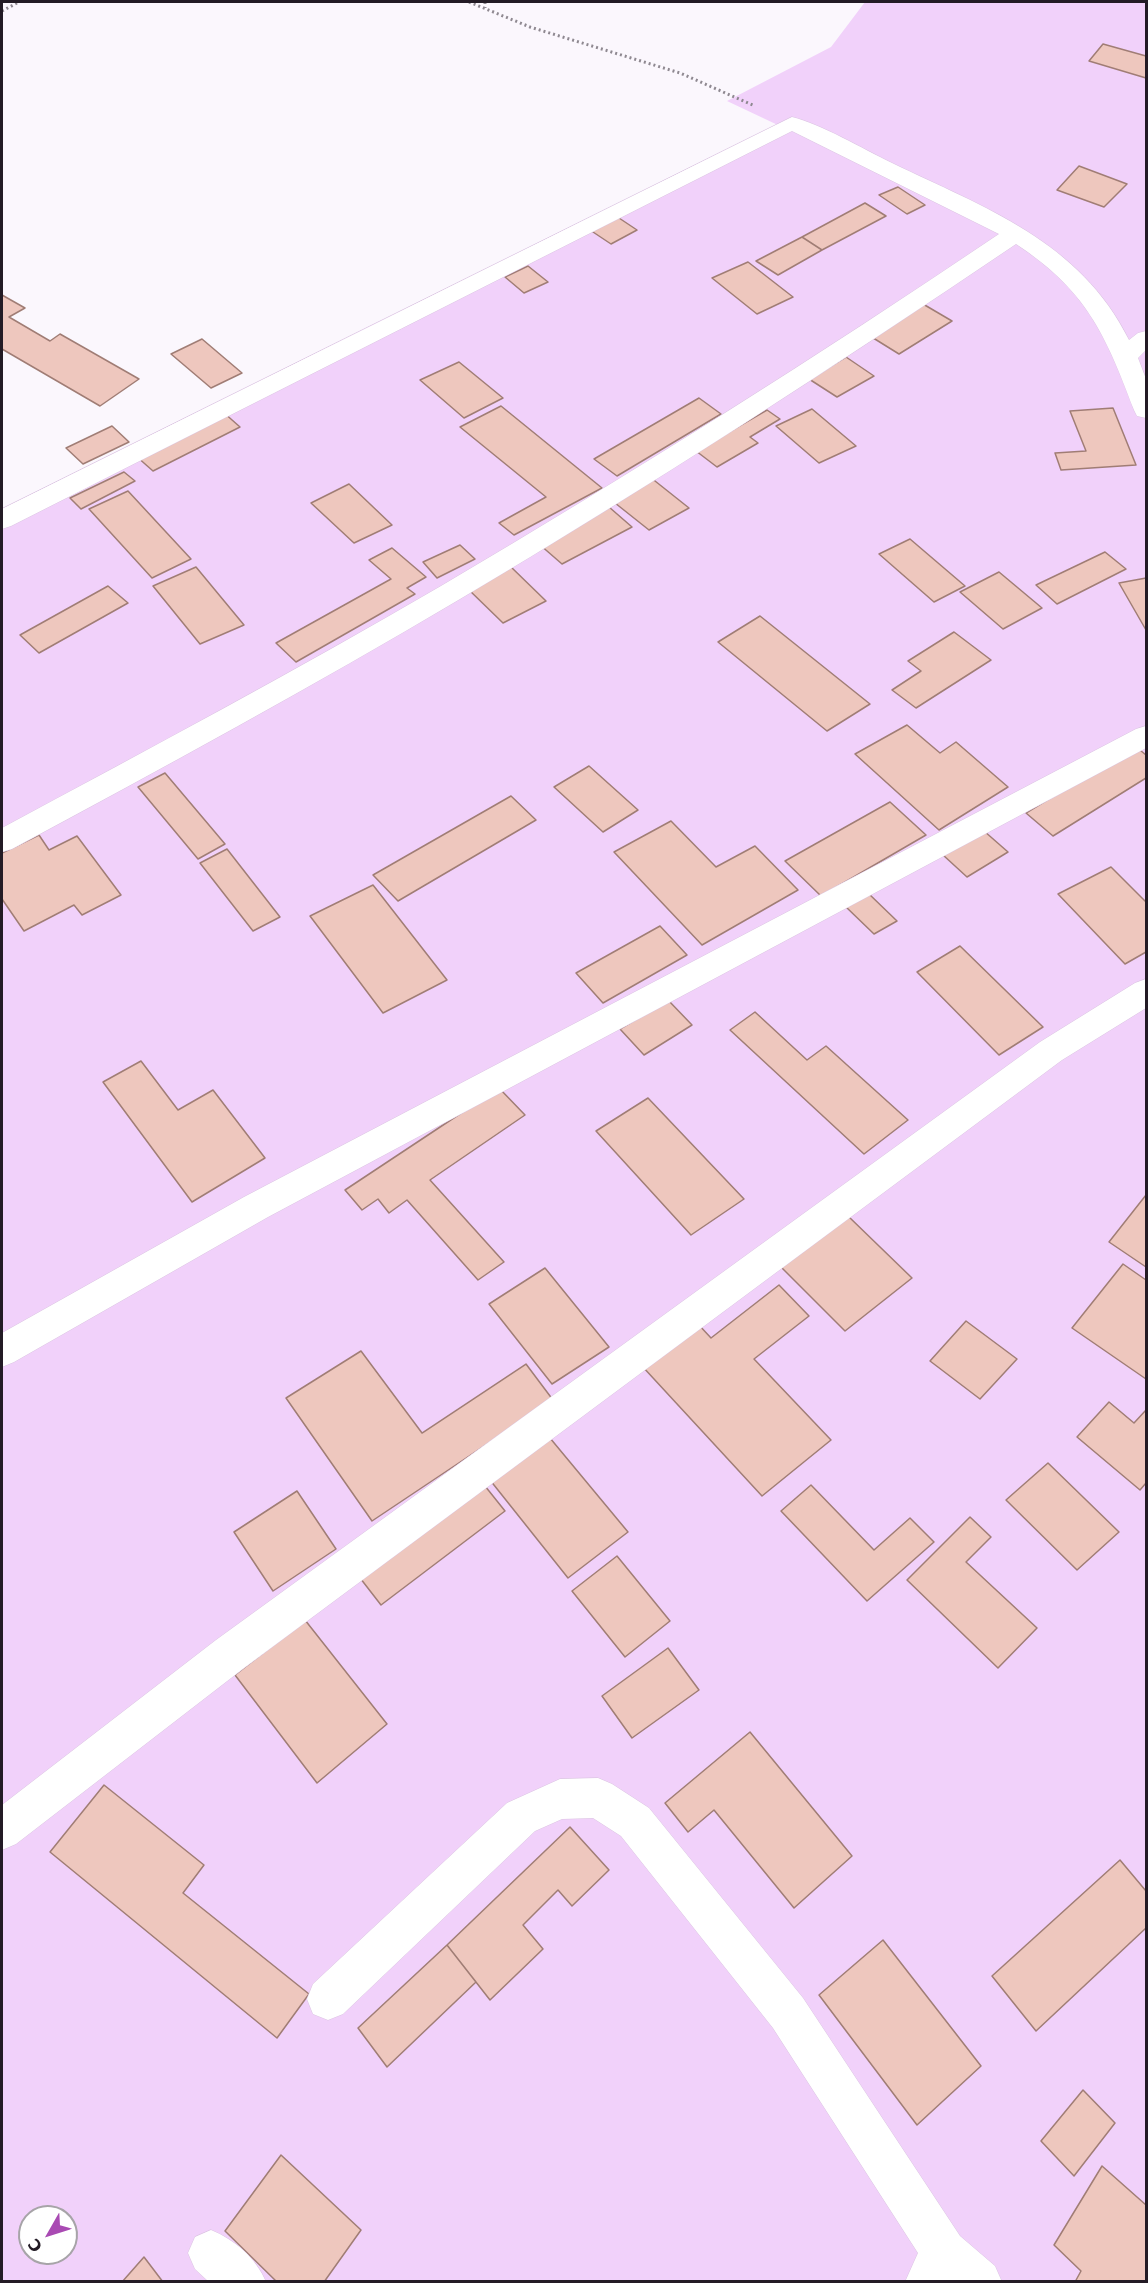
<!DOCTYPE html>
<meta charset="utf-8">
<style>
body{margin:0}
#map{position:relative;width:1148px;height:2283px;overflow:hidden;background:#fbf7fd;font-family:"DejaVu Sans",sans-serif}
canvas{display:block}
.frame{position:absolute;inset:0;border:3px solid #231b25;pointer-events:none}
.north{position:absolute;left:18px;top:2205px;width:60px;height:60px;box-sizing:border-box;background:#fff;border:2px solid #a7a4a8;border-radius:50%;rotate:231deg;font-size:16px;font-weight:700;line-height:24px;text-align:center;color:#231b25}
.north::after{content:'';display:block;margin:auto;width:21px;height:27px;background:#a94ab3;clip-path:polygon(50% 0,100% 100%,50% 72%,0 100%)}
</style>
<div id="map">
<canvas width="1148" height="2283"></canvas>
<div class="frame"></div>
<div class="north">С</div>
</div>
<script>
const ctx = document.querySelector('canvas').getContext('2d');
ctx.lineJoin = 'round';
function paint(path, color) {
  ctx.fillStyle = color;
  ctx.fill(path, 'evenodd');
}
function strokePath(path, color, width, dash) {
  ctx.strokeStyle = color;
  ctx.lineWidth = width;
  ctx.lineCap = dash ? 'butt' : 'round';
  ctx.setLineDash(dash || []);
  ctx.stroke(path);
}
const green = new Path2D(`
 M865,2H1146V2281H2V516L372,325L782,127L727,101L831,47ZM30,2217H66V2253H30Z`);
const building = new Path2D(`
 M1103,44L1146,56V78L1089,61Z
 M1079,166L1127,184L1104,207L1057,190Z
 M898,187L925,205L907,214L879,195Z
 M865,203L886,216L822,250L802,237Z
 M613,214L637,230L611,244L587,228Z
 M802,237L822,250L778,275L756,261Z
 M748,262L793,297L757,314L712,278Z
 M528,266L548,282L524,293L505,277Z
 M2,295L25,308L9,317L50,341L60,334L139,379L100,406L2,349Z
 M923,304L952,321L899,354L870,336Z
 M202,339L242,373L211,388L171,354Z
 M846,357L874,376L837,397L809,379Z
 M459,362L503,398L464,418L420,380Z
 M699,398L721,414L617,476L594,459Z
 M501,406L602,488L514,535L499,523L546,497L460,427Z
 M1113,408L1136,465L1061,470L1055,453L1086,451L1070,411Z
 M812,409L856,446L819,463L776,426Z
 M767,410L780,419L750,437L758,443L717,467L696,451Z
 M223,412L240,427L153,471L136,456Z
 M112,426L129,442L83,464L66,448Z
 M124,472L135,481L81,509L70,498Z
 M650,477L689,508L649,530L610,499Z
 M349,484L392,525L354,543L311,503Z
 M128,491L191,559L152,578L89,509Z
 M609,507L632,527L562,564L539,544Z
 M910,539L965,586L934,602L879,554Z
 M460,545L475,559L437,578L423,562Z
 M392,548L426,577L407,588L415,594L296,662L276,643L391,579L369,560Z
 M1105,552L1126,569L1057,604L1036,585Z
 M510,566L546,601L503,623L467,588Z
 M196,567L244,625L200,644L153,586Z
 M999,572L1042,608L1003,629L960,592Z
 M1146,578V630L1119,583Z
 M108,586L128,603L39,653L20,635Z
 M760,616L870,704L827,731L718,642Z
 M954,632L991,660L916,708L892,690L921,671L908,661Z
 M907,725L940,753L956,742L1008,787L939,830L855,754Z
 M1135,746L1146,755V778L1053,836L1026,813Z
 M589,766L638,810L603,832L554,787Z
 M165,773L225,844L198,859L138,787Z
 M511,796L536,820L398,901L373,875Z
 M890,802L926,835L821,896L785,861Z
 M671,821L716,867L755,846L798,890L702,945L614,852Z
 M984,831L1008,852L967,877L943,855Z
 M39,835L49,850L77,836L121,895L82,915L74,905L24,931L2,899V853Z
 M227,849L280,917L253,931L200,863Z
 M1111,867L1146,902V952L1125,964L1058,894Z
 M373,885L447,980L383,1013L310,916Z
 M868,893L897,921L874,934L846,907Z
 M660,926L687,955L603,1003L576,973Z
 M960,946L1043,1027L999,1055L917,972Z
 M668,1000L692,1025L644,1055L620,1029Z
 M755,1012L807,1060L826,1046L908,1120L864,1154L730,1030Z
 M141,1061L178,1110L213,1090L265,1158L192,1202L103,1082Z
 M499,1088L525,1115L430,1180L504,1262L478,1280L407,1200L389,1213L378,1199L362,1210L345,1190Z
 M648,1098L744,1199L691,1235L596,1131Z
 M1146,1195V1267L1109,1242Z
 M848,1216L912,1278L845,1331L781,1267Z
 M1123,1264L1146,1280V1379L1072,1328Z
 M545,1268L609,1347L552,1384L489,1304Z
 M779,1285L809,1316L754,1359L831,1440L762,1496L642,1366L698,1324L711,1338Z
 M966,1321L1017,1359L980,1399L930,1361Z
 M361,1351L422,1433L526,1364L553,1400L372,1521L286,1398Z
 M1109,1402L1134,1423L1146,1410V1483L1140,1490L1077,1437Z
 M545,1432L628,1532L568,1578L486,1475Z
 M1048,1463L1119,1532L1077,1570L1006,1500Z
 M481,1481L505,1511L381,1605L357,1574Z
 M811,1485L874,1550L910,1518L934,1542L867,1601L781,1511Z
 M297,1491L336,1549L273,1591L234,1532Z
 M970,1517L991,1537L966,1562L1037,1628L998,1668L907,1580Z
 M617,1556L670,1621L625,1657L572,1591Z
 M305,1620L387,1724L317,1783L235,1675Z
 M668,1648L699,1690L632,1738L602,1696Z
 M750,1732L852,1856L794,1908L714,1810L688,1832L665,1803Z
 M104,1785L204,1865L183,1893L309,1994L277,2038L50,1852Z
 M570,1827L609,1870L572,1906L558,1890L523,1925L543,1949L490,2000L447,1945Z
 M1120,1860L1146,1891V1928L1036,2031L992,1976Z
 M883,1940L981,2066L917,2125L819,1995Z
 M447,1945L476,1982L387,2067L358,2028Z
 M1083,2090L1115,2123L1074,2176L1041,2141Z
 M281,2155L361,2230L324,2282H277L225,2231Z
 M1102,2166L1146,2205V2282H1075L1081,2271L1054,2245Z
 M144,2257L163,2282H122Z`);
const path = new Path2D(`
 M469,2L530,27L680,73L755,106
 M485,2V8
 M2,11L19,2`);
const minor = new Path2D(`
 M792,117C821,124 863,149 892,163C985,208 1080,241 1129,340L1138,333L1146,331V350L1138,358L1146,379V418L1137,416L1134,410C1105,333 1086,290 1016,244C834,367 649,487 460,599C313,686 163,768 12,849L2,852V828C149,749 297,670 441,586C631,474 817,357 999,234L792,131L11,526L2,529V509Z
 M1146,726V748L268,1217L14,1362L2,1367V1333L244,1197L1136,729Z
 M1146,979V1008L1062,1060L244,1668L16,1844L2,1850V1805L216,1640L1040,1042L1135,983Z
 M598,1778L612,1784L649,1808L803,1998L960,2236L995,2266L1002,2282H905L918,2253L773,2028L621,1836L593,1818L562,1819L535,1831L343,2014L328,2020L313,2014L307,1999L313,1984L507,1803L560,1779Z
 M211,2230C235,2240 256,2258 266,2282H209L195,2269L188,2253L195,2237Z`);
paint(green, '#f1d1fa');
paint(building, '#eec7be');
strokePath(building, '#a07d75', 1.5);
strokePath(minor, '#dbc5e2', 1);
strokePath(path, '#8f8991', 3, [2, 3]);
paint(minor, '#fff');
</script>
